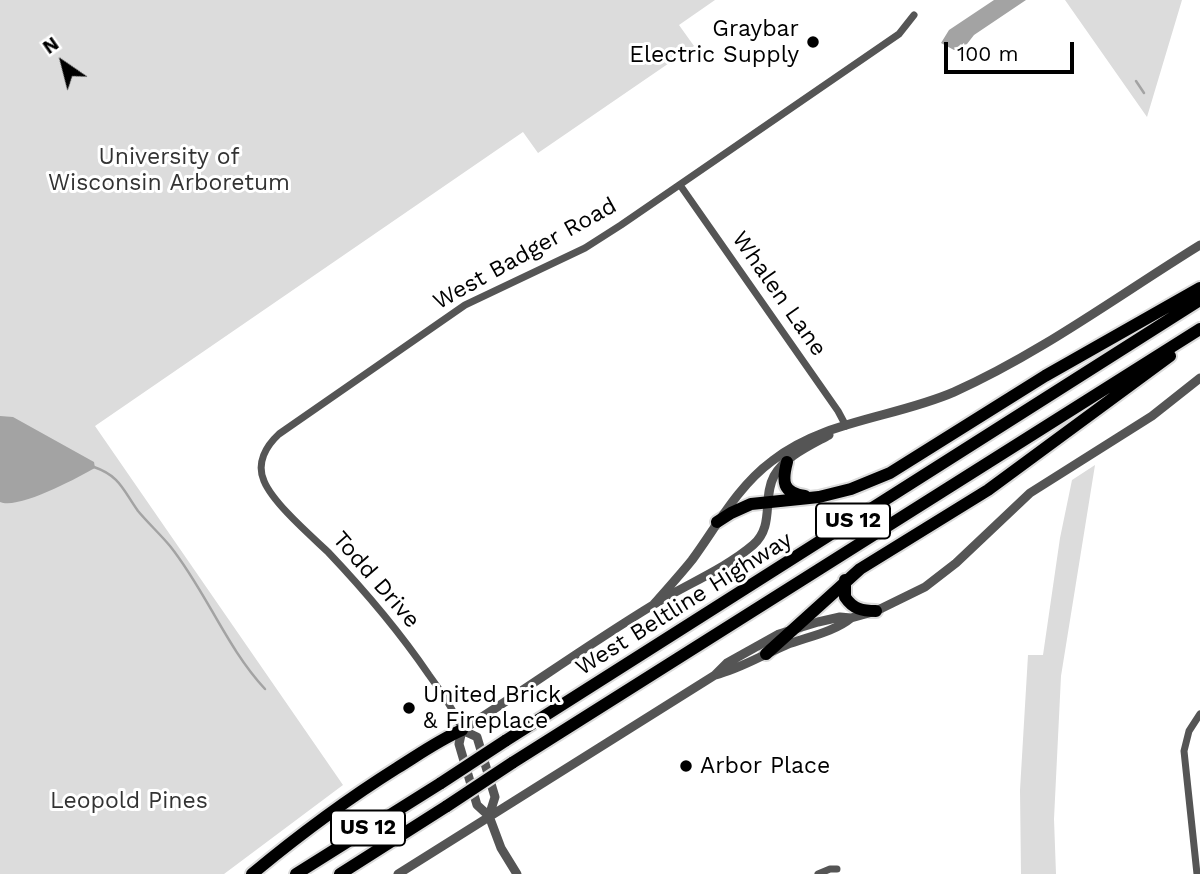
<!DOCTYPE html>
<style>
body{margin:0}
#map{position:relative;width:1200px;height:874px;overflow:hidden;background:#fff;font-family:"Work Sans",sans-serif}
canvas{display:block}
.north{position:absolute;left:28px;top:28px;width:70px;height:70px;-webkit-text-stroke:5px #fff;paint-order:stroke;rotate:325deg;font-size:19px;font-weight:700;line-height:28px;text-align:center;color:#000}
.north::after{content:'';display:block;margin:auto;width:24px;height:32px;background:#000;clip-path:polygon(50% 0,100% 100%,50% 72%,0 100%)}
.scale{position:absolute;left:944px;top:42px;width:130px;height:32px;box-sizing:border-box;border:4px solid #000;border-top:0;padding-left:9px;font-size:21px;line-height:24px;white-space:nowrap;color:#000;-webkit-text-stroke:5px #fff;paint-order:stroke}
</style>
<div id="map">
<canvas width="1200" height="874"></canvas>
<div class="north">N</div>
<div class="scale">100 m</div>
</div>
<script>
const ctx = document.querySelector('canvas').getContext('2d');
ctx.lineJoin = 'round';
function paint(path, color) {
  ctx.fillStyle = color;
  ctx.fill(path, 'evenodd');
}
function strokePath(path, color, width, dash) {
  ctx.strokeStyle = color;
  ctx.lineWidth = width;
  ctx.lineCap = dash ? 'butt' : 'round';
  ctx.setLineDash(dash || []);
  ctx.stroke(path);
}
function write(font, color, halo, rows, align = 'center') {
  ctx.font = font + ' "Work Sans",sans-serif';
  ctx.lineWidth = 6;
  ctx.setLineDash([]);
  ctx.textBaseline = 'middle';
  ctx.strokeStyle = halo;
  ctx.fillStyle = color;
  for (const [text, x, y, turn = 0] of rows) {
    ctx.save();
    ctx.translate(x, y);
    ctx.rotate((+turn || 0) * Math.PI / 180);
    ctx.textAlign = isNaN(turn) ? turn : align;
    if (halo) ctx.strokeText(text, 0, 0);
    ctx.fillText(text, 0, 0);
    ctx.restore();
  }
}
const green = new Path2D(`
 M0,0H715L679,25L694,46L538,153L523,132L95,426L343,785L224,874H0Z
 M1065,0H1182L1147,117Z
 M1095,465L1061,676L1054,819L1056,874H1021L1020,790L1028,655H1043L1060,538L1072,480Z`);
const water = new Path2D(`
 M994,0H1026L974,35L967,44L954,50L941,43L949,30Z
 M0,416L13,417L94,462L95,468C77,478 18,510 0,502Z`);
const stream = new Path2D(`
 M1136,81L1144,93
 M94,467C120,476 123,490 138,511C148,523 160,534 170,546C206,591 226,647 265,689`);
const minor = new Path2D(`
 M680,185L838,411L846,426
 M462,730C454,710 442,693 429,675C399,631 365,591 328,552C310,535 273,503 264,481C256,463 266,446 279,434L465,305L585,248L621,225L899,34L914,15
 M818,874L830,869H837
 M1197,874L1184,751L1189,731L1200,714`);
const tertiary = new Path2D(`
 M654,604C667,589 680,575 692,560C717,526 737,487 772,461C824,420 894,418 954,392C1041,353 1119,295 1200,245
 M715,675C740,669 762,655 786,645C807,637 834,632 851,618
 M462,730C526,689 589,644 653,605C685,585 725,569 753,545C775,526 762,498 774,476C784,457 811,445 829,435
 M462,730L459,744L477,805L489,816L501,848L517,874
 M462,730L477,737L495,797L489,816
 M398,874L715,675L727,663L779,634L818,622L840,617L851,618L876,611L925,587L956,563L1030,493L1152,416L1200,378`);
const motorway = new Path2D(`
 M787,462C782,481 782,493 805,496
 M717,522L731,513L751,504L819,497L851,489L890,473L1045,376L1200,288
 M845,580V597C853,609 862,611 876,611
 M766,654L860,569L988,490L1170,356
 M505,741L1200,300
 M512,763L1200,329
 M252,874C299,835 346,800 397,768C418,755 439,740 462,730
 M296,874L441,783
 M340,874L447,806`);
const motorwayBridge = new Path2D(`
 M441,783L505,741
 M447,806L512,763`);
const markers = [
 [813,42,7,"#000"],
 [409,708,7,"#000"],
 [686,766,7,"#000"]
];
const shields = [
 [853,521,74],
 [368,828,74]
];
const shieldNames = [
 ["US 12",853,521],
 ["US 12",368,828]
];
const poiNames = [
 ["Graybar",799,29,"right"],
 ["Electric Supply",799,55,"right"],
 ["United Brick",423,695],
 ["& Fireplace",423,721],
 ["Arbor Place",700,766]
];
const parkNames = [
 ["University of",169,157],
 ["Wisconsin Arboretum",169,183],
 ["Leopold Pines",129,801]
];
const streetNames = [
 ["West Badger Road",525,254,-29],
 ["Whalen Lane",779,294,55],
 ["Todd Drive",376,580,49],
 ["West Beltline Highway",684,604,-32]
];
paint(green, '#dcdcdc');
paint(water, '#a3a3a3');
strokePath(stream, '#a3a3a3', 2.5);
strokePath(motorway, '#dbdbdb', 16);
strokePath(minor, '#555', 7);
strokePath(tertiary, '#555', 9);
strokePath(motorway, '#000', 12);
strokePath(motorwayBridge, '#dbdbdb', 16, []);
strokePath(motorwayBridge, '#000', 12);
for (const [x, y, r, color] of markers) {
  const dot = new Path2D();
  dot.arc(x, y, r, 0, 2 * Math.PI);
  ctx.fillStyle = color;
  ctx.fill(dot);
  strokePath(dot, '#fff', 2.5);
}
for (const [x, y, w] of shields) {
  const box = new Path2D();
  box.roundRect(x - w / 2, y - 17.5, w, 35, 5);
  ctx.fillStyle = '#fff';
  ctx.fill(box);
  strokePath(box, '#000', 2);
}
write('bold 21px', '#000', null, shieldNames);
write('23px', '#000', '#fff', poiNames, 'left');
write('23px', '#333', '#fff', parkNames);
write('23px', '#000', '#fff', streetNames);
</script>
